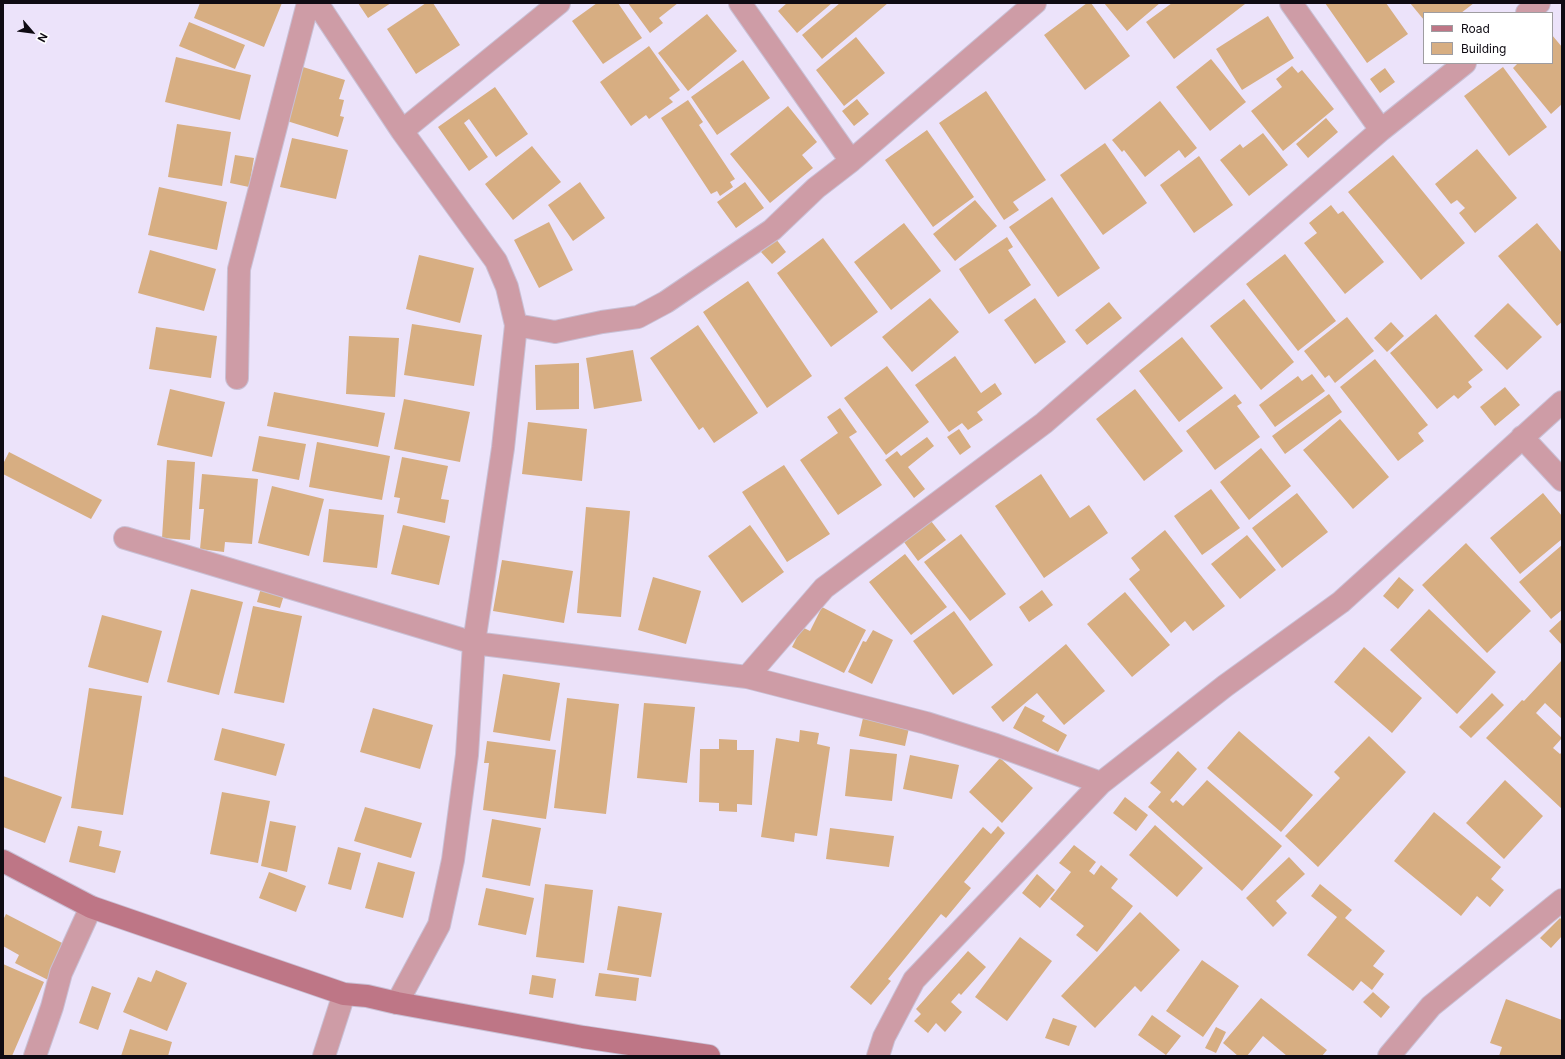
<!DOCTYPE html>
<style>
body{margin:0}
#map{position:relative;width:1565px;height:1059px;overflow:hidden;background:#ece3fa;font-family:Inter,sans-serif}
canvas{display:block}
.frame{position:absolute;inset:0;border:4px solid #0f0b13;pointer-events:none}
.legend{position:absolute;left:1423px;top:12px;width:130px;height:52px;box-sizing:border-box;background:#fff;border:1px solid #9f9da1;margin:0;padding:5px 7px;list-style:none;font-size:12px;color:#0f0b13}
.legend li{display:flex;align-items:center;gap:8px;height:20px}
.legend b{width:20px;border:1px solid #9f9da1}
.north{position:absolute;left:12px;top:12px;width:40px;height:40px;-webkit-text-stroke:3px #fff;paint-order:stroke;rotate:118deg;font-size:11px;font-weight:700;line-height:16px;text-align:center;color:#0f0b13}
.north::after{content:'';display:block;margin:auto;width:14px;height:18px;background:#0f0b13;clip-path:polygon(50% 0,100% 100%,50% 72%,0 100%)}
</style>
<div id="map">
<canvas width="1565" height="1059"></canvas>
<div class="frame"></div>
<ul class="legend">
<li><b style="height:5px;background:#be7686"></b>Road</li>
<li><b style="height:11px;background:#d7ae82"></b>Building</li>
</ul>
<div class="north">N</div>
</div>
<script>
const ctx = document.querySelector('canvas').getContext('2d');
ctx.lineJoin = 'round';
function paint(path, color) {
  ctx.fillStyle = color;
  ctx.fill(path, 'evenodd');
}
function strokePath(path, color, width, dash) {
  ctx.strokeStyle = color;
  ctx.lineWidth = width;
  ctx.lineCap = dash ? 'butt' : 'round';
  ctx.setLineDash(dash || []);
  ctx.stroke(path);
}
const building = new Path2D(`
 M200,3H282L264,47L194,18Z
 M358,3H391L368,18Z
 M426,3H433L460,45L416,74L387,29Z
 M597,3H618L642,38L603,64L572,21Z
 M628,3H678L659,18L663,23L650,33Z
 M787,3H832L797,33L778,11Z
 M840,3H888L822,59L802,35Z
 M1087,3H1091L1130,56L1085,90L1044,35Z
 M1104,3H1160L1127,31Z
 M1172,3H1244L1245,4L1174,59L1146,22Z
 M1325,3H1386L1408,34L1367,63Z
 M1410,3H1474L1461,13H1424V20Z
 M707,14L737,51L688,91L658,53Z
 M1268,16L1294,58L1242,90L1216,49Z
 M189,22L245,45L235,69L179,46Z
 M1552,35L1562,47V104L1551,114L1513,68L1518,63H1552Z
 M856,37L885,73L844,106L816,70Z
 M649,46L680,90L669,98L673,102L649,119L646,115L631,126L600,82Z
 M176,57L251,75L240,120L165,102Z
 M1211,59L1246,102L1210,131L1176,87Z
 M743,60L770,98L717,135L691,97Z
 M1292,66L1298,73L1302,70L1334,109L1283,151L1251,111L1282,87L1276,79Z
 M303,67L345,80L339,99L344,100L340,116L344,117L338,137L287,121Z
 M1503,67L1547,127L1509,156L1464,96Z
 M1385,68L1395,82L1380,93L1370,79Z
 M495,87L528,134L496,157L469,119L464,123L488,157L469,171L438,127Z
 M986,91L1046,180L1013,202L1019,210L1004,220L939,123Z
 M857,99L869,114L854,126L842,111Z
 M688,100L703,122L699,125L735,179L730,182L733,187L720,196L717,191L711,194L661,118Z
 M1160,101L1197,148L1185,158L1179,150L1145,177L1124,150L1122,152L1112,140Z
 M788,106L817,142L802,155L813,168L770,203L730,154Z
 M1326,118L1338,132L1308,158L1296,144Z
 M177,124L231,132L222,186L168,177Z
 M927,130L974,197L933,227L885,160Z
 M1263,133L1288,165L1249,196L1220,160L1240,144L1243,148Z
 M292,138L348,150L336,199L280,187Z
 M1105,143L1147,203L1103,235L1060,175Z
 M532,146L561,182L513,220L485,184Z
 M1477,149L1517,198L1475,233L1459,213L1465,208L1457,200L1451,204L1435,184Z
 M235,155L254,158L249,187L230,183Z
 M1393,155L1465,243L1421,280L1348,192Z
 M1199,156L1233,205L1194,233L1160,185Z
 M580,182L605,218L573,241L548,205Z
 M745,182L764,208L736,228L717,202Z
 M159,187L227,202L217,250L148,235Z
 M1052,197L1100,268L1058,297L1009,227Z
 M975,200L997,226L955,261L933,234Z
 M1331,205L1338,214L1343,211L1384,262L1345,294L1304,243L1317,233L1309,223Z
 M549,222L573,270L539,288L514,240Z
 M904,223L941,271L891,310L854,262Z
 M1537,223L1562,253V322L1557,326L1498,256Z
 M1007,237L1013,247L1008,250L1031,285L989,314L959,269Z
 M823,238L878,312L831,347L777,273Z
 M776,239L786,252L772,264L761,252Z
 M150,250L216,269L204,311L138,293Z
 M1285,254L1336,321L1298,351L1246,284Z
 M419,255L474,268L460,323L406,309Z
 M748,281L812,376L767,408L703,312Z
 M930,298L959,332L912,372L882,337Z
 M1035,298L1066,342L1035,364L1004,320Z
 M1244,299L1294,362L1261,390L1210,326Z
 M1109,302L1122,318L1087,345L1075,330Z
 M1508,303L1542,337L1507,370L1474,336Z
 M1436,314L1483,370L1468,382L1472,387L1458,399L1454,395L1437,409L1390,353Z
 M1347,317L1374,351L1335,383L1329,375L1325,378L1304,351Z
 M1391,322L1404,336L1387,352L1374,338Z
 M412,324L482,335L474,386L404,375Z
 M698,325L758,413L714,443L703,427L699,430L650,358Z
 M156,327L217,336L211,378L149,369Z
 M349,336L399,338L395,397L346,394Z
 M1182,337L1223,388L1179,422L1139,371Z
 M633,350L642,401L594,409L586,358Z
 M955,356L981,393L995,383L1002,394L977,412L983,420L968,430L962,423L949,432L915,385Z
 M1375,359L1428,425L1418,433L1424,441L1398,461L1340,387Z
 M579,363V409L536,410L535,365Z
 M887,366L929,422L886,455L844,398Z
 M1312,374L1325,391L1275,427L1259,405L1298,376L1302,381Z
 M1505,387L1520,405L1495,426L1480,407Z
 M170,389L225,402L212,457L157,445Z
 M1135,389L1183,451L1144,481L1096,419Z
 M274,392L385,413L378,447L267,426Z
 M1235,394L1242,403L1237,406L1260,437L1215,470L1186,431Z
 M1329,394L1342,412L1285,454L1272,436Z
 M404,399L470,412L460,462L394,449Z
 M840,408L857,432L849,437L882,485L838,515L800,460L838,433L827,417Z
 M1340,419L1389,477L1353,509L1303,450Z
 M528,422L587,429L582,481L522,474Z
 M959,429L971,447L960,455L947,437Z
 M259,436L306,444L299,480L252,471Z
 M927,437L934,446L908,467L925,489L914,498L885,460L897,451L901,456Z
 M317,442L390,456L382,500L309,487Z
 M1261,448L1291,486L1249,520L1220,482Z
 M9,452L102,500L91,519L3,474V464Z
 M402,457L448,466L441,499L449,500L445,523L397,513L400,498L394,497Z
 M167,460L195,462L190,540L162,538Z
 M784,465L830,534L787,562L742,492Z
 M202,474L258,479L252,544L225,542L224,552L200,549L204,509H199Z
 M1041,474L1070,518L1089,505L1108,533L1044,578L995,506Z
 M272,486L324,499L309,556L258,543Z
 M1211,489L1240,528L1202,555L1174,516Z
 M1297,493L1328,532L1282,568L1252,528Z
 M1543,493L1562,516V539L1520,574L1490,538Z
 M586,507L630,511L621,617L577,613Z
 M329,509L384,515L377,568L323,562Z
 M931,521L946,540L918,561L904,542Z
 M403,525L450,536L439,585L391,574Z
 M750,525L784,572L742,603L708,556Z
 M1165,530L1225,606L1193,631L1185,621L1171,633L1129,579L1140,570L1131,558Z
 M961,534L1006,594L970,621L924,562Z
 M1247,535L1276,570L1240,599L1211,564Z
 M1466,543L1531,611L1487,653L1422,585Z
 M1562,545V610L1551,619L1519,582Z
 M905,554L947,607L911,635L869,582Z
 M502,560L573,571L564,623L493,611Z
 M653,577L701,591L686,644L638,630Z
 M1399,577L1414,590L1398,609L1383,596Z
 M261,588L284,595L280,608L257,602Z
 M191,589L243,602L219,695L167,682Z
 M1042,590L1053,605L1029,622L1019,607Z
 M1125,592L1170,645L1132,677L1087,624Z
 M253,606L302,616L284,703L234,693Z
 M822,607L866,630L844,673L792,647L802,627L810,631Z
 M1429,609L1496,672L1457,714L1390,650Z
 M954,611L993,665L953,695L913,641Z
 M102,615L162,631L148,683L88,667Z
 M1562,619V645L1549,631Z
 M873,630L893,640L872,684L848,672L863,641L866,642Z
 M1066,644L1105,691L1064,725L1037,693L1003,722L991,707Z
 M1364,647L1422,698L1392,733L1334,682Z
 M1562,660V719L1545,703L1536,713L1562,738L1553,748L1560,754L1562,752V809L1486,738L1522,700L1524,701Z
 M503,674L560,683L550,741L493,732Z
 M89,688L142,696L123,815L71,808Z
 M1492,693L1504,705L1471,738L1459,727Z
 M567,698L619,704L606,814L554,808Z
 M644,703L695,707L687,783L637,778Z
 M1025,706L1045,716L1042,721L1067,735L1058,752L1013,728Z
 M373,708L433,725L420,769L360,752Z
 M863,718L909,728L905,746L859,736Z
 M222,728L285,744L276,776L214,760Z
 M800,730L819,733L817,744L830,747L817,836L795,833L794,842L761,837L776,738L799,742Z
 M1239,731L1313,795L1281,832L1207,768Z
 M1369,736L1406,772L1318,867L1285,836L1340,778L1334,772Z
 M719,739L737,740V750H754L752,805L737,804V812L719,811V803L699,802L700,749H719Z
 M487,741L556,750L546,819L483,810L489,763H484Z
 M850,749L897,754L892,801L845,796Z
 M1178,751L1197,769L1170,800L1173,803L1176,800L1183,806L1207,780L1282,846L1242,891L1148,807L1161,792L1150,783Z
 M910,755L959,765L952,799L903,789Z
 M1000,758L1033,788L1002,823L969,792Z
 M3,776L62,797L45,843L3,827Z
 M1505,780L1543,816L1504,859L1466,823Z
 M222,792L270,801L258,863L210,854Z
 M1125,797L1148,815L1136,831L1113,813Z
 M365,807L422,823L411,858L354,841Z
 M1434,812L1501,867L1491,879L1504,890L1490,907L1477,896L1461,916L1394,861Z
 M492,819L541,828L530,886L482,877Z
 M270,821L296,826L287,872L261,866Z
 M1155,825L1203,868L1177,897L1129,855Z
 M78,826L102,831L99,846L121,851L115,873L69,862Z
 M998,826L1005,833L964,882L971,888L946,918L941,914L888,979L891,981L871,1005L850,987L983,827L991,834Z
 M830,828L894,836L889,867L826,859Z
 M1074,845L1096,862L1089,871L1094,875L1101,865L1118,879L1111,888L1133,906L1097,952L1076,935L1084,926L1050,899L1071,872L1059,863Z
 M338,847L361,853L351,890L328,884Z
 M1289,857L1305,874L1276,901L1287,913L1273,927L1246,898Z
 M378,862L415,872L403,918L365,908Z
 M269,872L306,886L296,912L259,898Z
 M1037,874L1055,890L1040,908L1022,893Z
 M545,884L593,890L584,963L536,957Z
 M1320,884L1352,910L1345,918L1385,951L1373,966L1384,974L1372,990L1361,981L1353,991L1307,955L1337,917L1311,896Z
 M486,888L534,898L526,935L478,925Z
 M618,906L662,913L651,977L607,970Z
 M1140,912L1180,950L1141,992L1135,986L1095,1028L1061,996Z
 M6,914L68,946L50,981L15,963L19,955L3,946V920Z
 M1560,918L1562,920V936L1551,948L1540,938Z
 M1020,937L1052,961L1007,1021L975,997Z
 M968,951L986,967L961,995L959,993L951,1002L962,1012L945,1032L936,1023L928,1033L914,1021L921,1014L916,1009Z
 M1202,960L1239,986L1203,1037L1166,1011Z
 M3,964L44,982L12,1056H3Z
 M156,970L187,983L167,1031L123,1012L138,977L151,982Z
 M599,973L639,978L636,1001L595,996Z
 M532,975L556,979L553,998L529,994Z
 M92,986L111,993L98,1030L79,1023Z
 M1373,992L1390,1007L1381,1018L1363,1002Z
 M1261,998L1327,1050L1322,1056H1287L1263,1036L1247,1056H1238L1223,1043Z
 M1506,999L1562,1020V1056H1499L1502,1047L1490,1043Z
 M1152,1015L1181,1036L1166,1055L1138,1035Z
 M1053,1018L1077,1026L1069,1046L1045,1038Z
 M1216,1027L1226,1032L1216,1053L1205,1048Z
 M130,1029L172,1042L168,1056H121Z`);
const minor = new Path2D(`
 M317,3L402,131L496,261L507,287L516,325L503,448L474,643L467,755L453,860L439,925L397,1003
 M740,3L851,161
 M1291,3L1381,130
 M1527,13L1539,3
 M402,131L559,3
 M516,325L555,332L602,322L638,317L666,302L772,230L816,188L851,161L1035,3
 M237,378L239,269L308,3
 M1522,437L1562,480
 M125,538L474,643L747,677L926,723L996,745L1101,783
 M747,677L824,588L1044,423L1381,130L1465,63
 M35,1056L52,1007L61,973L91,907
 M324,1056L344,994
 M878,1056L884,1037L914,980L1101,783L1225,686L1341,602L1562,402
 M1389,1056L1431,1006L1562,900`);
const secondary = new Path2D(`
 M3,861L91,907L344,994L367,996L397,1003L583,1037L709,1056`);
paint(building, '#d7ae82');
strokePath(minor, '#c9c0d5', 24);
strokePath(secondary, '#c9c0d5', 24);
strokePath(minor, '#ce9ca6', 22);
strokePath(secondary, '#be7686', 22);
</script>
